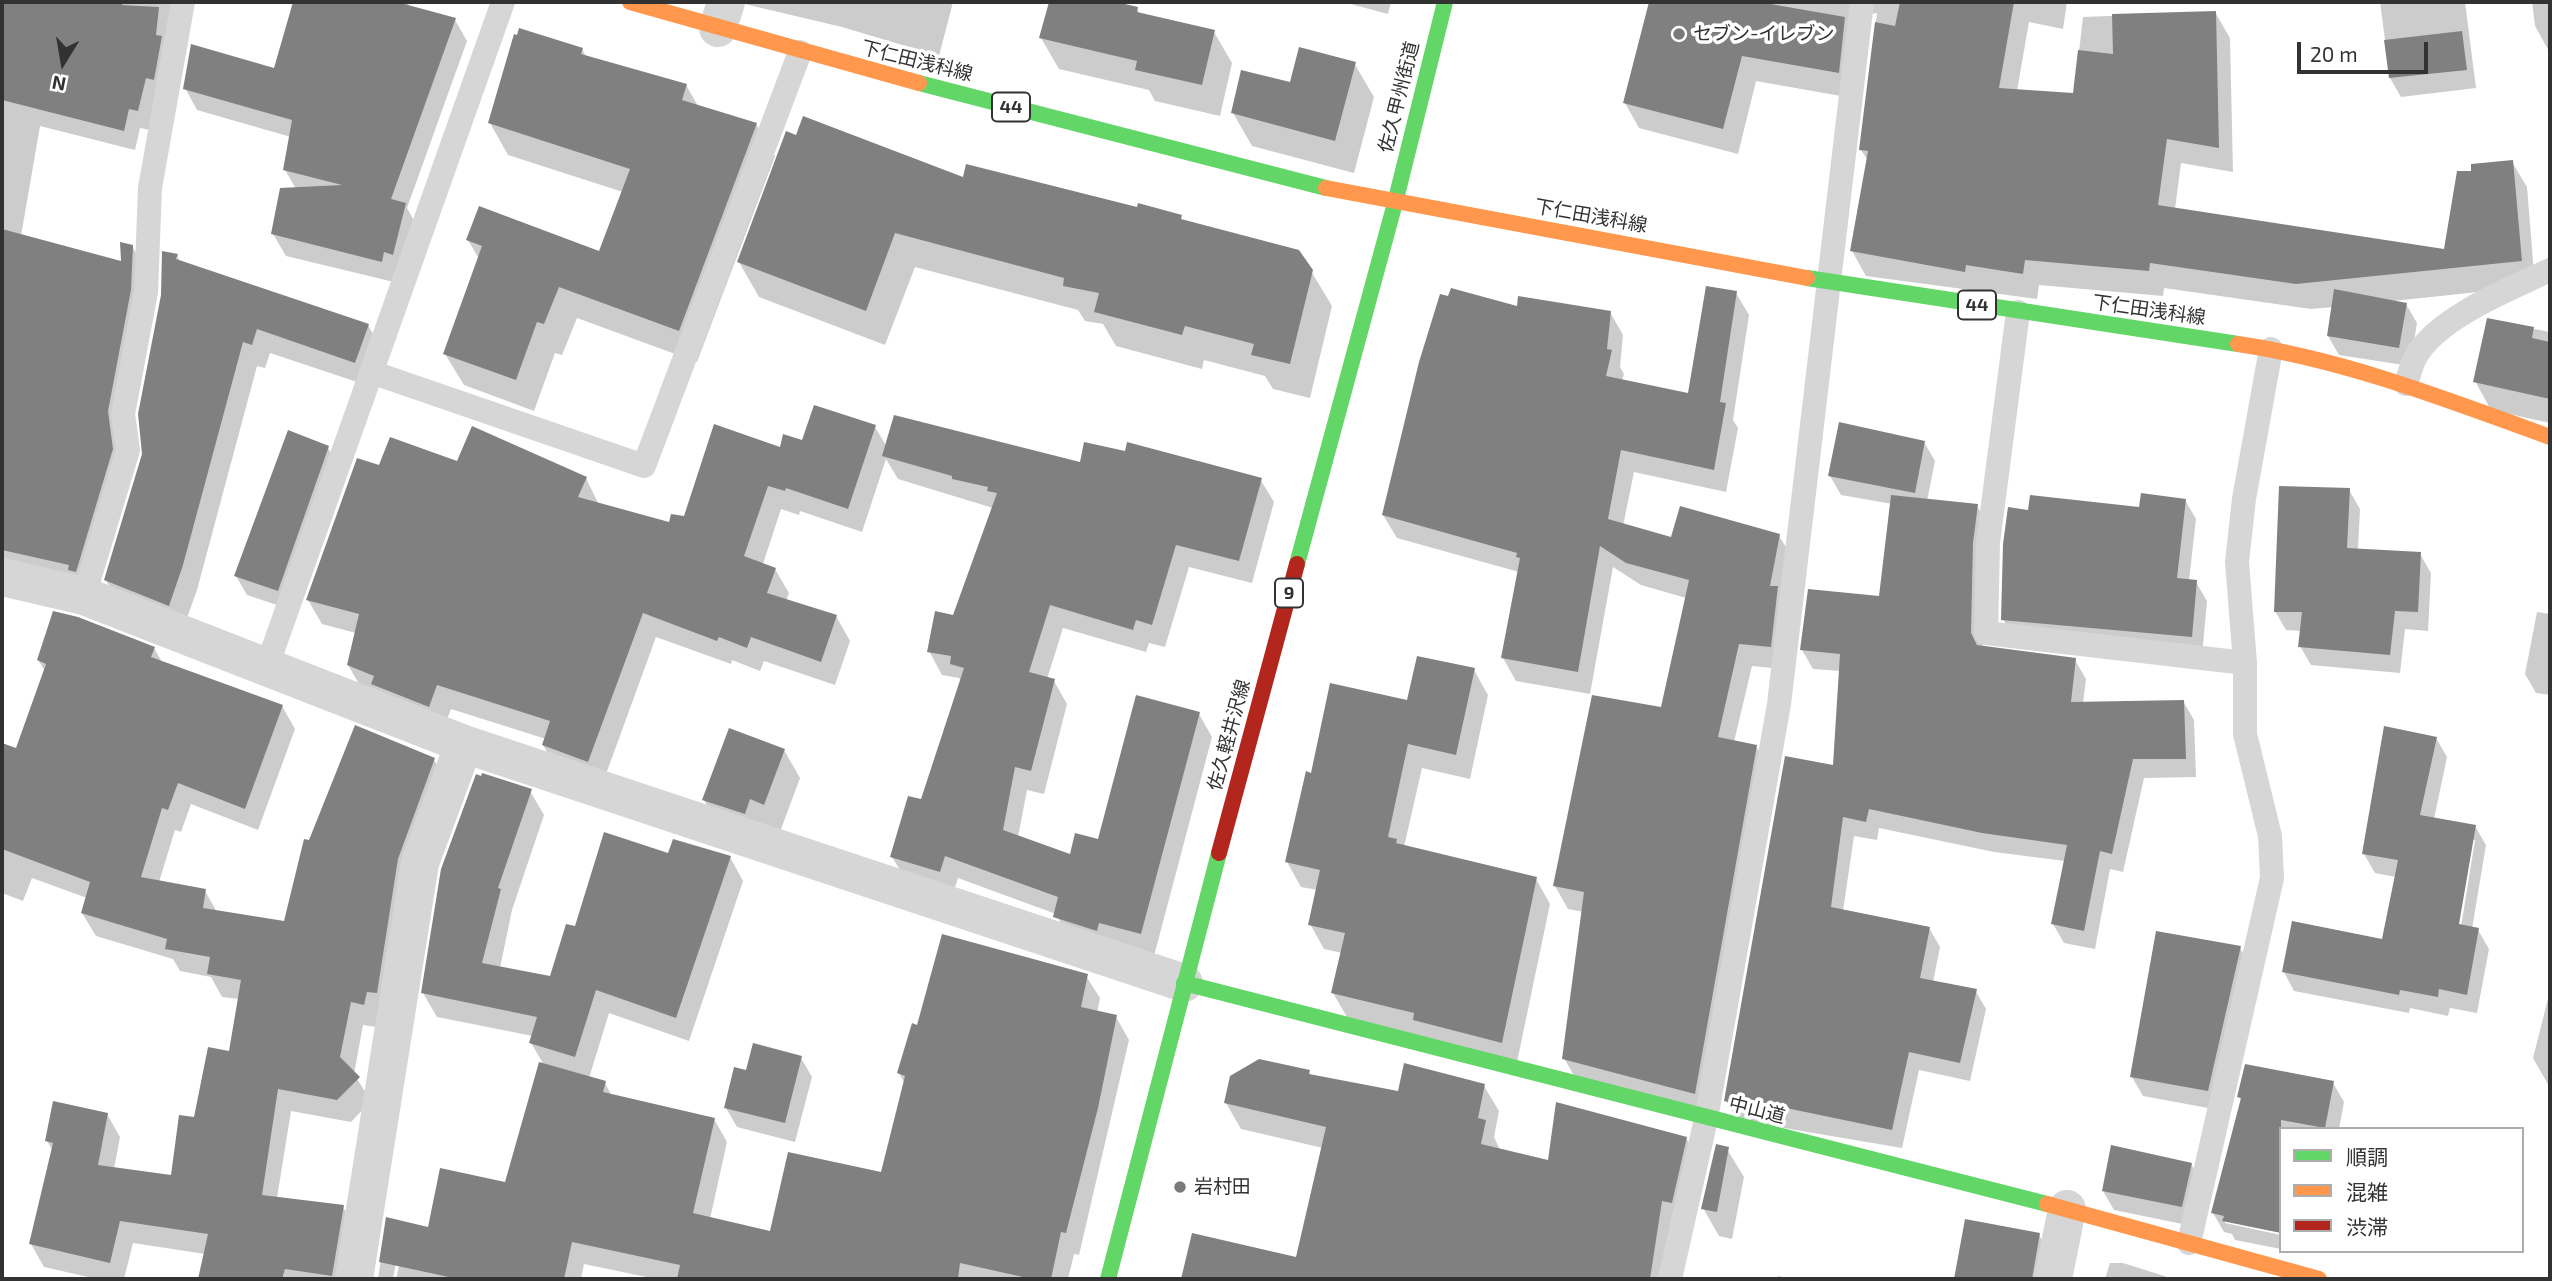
<!DOCTYPE html>
<meta charset="utf-8">
<style>
body{margin:0}
#map{position:relative;width:2552px;height:1281px;overflow:hidden;background:#fff;font-family:"Exo 2","Noto Sans JP",sans-serif}
canvas{display:block}
.frame{position:absolute;inset:0;border:4px solid #323232;pointer-events:none}
.legend{position:absolute;left:2279px;top:1127px;width:245px;height:126px;box-sizing:border-box;background:#fff;border:2px solid #adadad;margin:0;padding:9px 12px;list-style:none;font-size:21px;color:#323232}
.legend li{display:flex;align-items:center;gap:14px;height:35px}
.legend b{width:35px;border:2px solid #adadad}
.north{position:absolute;left:28px;top:28px;width:70px;height:70px;-webkit-text-stroke:5px #fff;paint-order:stroke;rotate:191deg;font-size:19px;font-weight:700;line-height:28px;text-align:center;color:#323232}
.north::after{content:'';display:block;margin:auto;width:24px;height:32px;background:#323232;clip-path:polygon(50% 0,100% 100%,50% 72%,0 100%)}
.scale{position:absolute;left:2297px;top:42px;width:131px;height:32px;box-sizing:border-box;border:4px solid #323232;border-top:0;padding-left:9px;font-size:21px;line-height:24px;white-space:nowrap;color:#323232;-webkit-text-stroke:5px #fff;paint-order:stroke}
</style>
<div id="map">
<canvas width="2552" height="1281"></canvas>
<div class="frame"></div>
<ul class="legend">
<li><b style="height:9px;background:#63d668"></b>順調</li>
<li><b style="height:9px;background:#ff974d"></b>混雑</li>
<li><b style="height:9px;background:#b3261e"></b>渋滞</li>
</ul>
<div class="north">N</div>
<div class="scale">20 m</div>
</div>
<script>
const ctx = document.querySelector('canvas').getContext('2d');
ctx.lineJoin = 'round';
function paint(path, color) {
  ctx.fillStyle = color;
  ctx.fill(path, 'evenodd');
}
function strokePath(path, color, width, dash) {
  ctx.strokeStyle = color;
  ctx.lineWidth = width;
  ctx.lineCap = dash ? 'butt' : 'round';
  ctx.setLineDash(dash || []);
  ctx.stroke(path);
}
function write(font, color, halo, rows, align = 'center') {
  ctx.font = font + ' "Exo 2","Noto Sans JP",sans-serif';
  ctx.lineWidth = 7;
  ctx.setLineDash([]);
  ctx.textBaseline = 'middle';
  ctx.strokeStyle = halo;
  ctx.fillStyle = color;
  for (const [text, x, y, turn = 0] of rows) {
    ctx.save();
    ctx.translate(x, y);
    ctx.rotate((+turn || 0) * Math.PI / 180);
    ctx.textAlign = isNaN(turn) ? turn : align;
    if (halo) ctx.strokeText(text, 0, 0);
    ctx.fillText(text, 0, 0);
    ctx.restore();
  }
}
const shadow = new Path2D(`
 M2,2H179L150,130L140,128L135,150L40,126L21,236L123,263L132,246L145,269L143,314L89,594L2,569Z
 M295,2H407L410,7L455,20L467,41L407,208L417,226L394,282L286,256L273,234L296,189L285,170L291,137L197,110L185,88L276,70Z
 M736,2H953L939,56L842,27Z
 M1050,2H1109L1137,9L1140,14L1214,32L1232,63L1220,116L1155,101L1149,90L1059,69L1041,38Z
 M1343,2H1391L1388,14Z
 M1651,2H2067L2063,29L2029,22L2017,91L2074,95L2083,17L2215,12L2230,38L2233,172L2181,163L2175,209L2445,251L2473,172L2512,162L2527,187L2535,286L2393,301L2406,304L2417,323L2410,366L2339,355L2328,336L2333,307L2311,309L2164,288L2163,296L2039,285L2037,299L1866,276L1852,251L1868,161L1861,150L1877,13L1870,14L1852,98L1756,81L1738,154L1639,128L1625,103Z
 M2380,2H2465L2476,88L2401,97L2390,78Z
 M2532,2H2550V53L2535,26Z
 M582,49L587,58L686,85L698,106L756,124L775,156L697,362L577,318L562,355L555,353L534,411L464,385L445,354L479,259L468,240L600,254L623,192L508,155L490,123Z
 M1354,63L1374,97L1354,173L1252,146L1233,113L1291,84Z
 M964,180L1180,217L1183,222L1311,271L1332,306L1310,398L1273,389L1265,376L1204,360L1202,369L1116,346L1103,324L1085,321L1078,310L915,267L885,345L759,297L739,262Z
 M177,255L180,262L368,325L382,350L369,386L270,353L265,368L257,366L197,590L183,629L120,605L106,580L144,454L140,414Z
 M1736,293L1749,315L1733,420L1738,428L1726,492L1634,472L1623,526L1672,539L1779,536L1793,558L1783,669L1752,666L1734,742L1756,746L1769,769L1708,1116L1577,1081L1564,1058L1584,912L1568,909L1555,886L1663,709L1686,598L1641,585L1613,567L1590,694L1516,681L1503,658L1519,572L1397,538L1383,515L1518,308L1610,312L1623,335L1620,367L1624,374L1622,381L1689,396Z
 M2488,320L2550,332V423L2491,410L2475,381Z
 M875,427L887,447L1260,479L1274,502L1252,583L1189,567L1165,647L1149,643L1146,652L1063,628L1047,679L1054,681L1067,704L1044,794L1027,790L1018,837L1071,857L1099,841L1199,714L1212,737L1154,956L1069,939L1056,914L958,878L953,894L906,880L892,857L922,801L962,682L959,678L942,675L929,651L955,617L993,508L898,479L886,459L862,532L800,511L799,515L781,509L763,564L775,569L789,593L786,601L836,616L850,641L835,685L764,661L760,671L732,660L731,664L656,637L602,785L557,769L543,745L546,739L451,709L443,730L362,689L348,665L356,633L322,624L308,600L380,467L458,463L586,478L599,505L670,525L686,518L781,449Z
 M1924,442L1935,461L1927,501L1977,506L1988,525L1983,563V649L2075,660L2086,679L2083,703L2183,701L2194,720L2196,777L2144,778L2123,872L2110,869L2095,949L2064,943L2053,924L2065,861L1994,852L1879,828L1877,840L1854,836L1843,911L1929,928L1940,947L1933,982L1975,990L1986,1009L1970,1081L1919,1070L1902,1148L1737,1120L1726,1101L1835,767L1840,671L1813,669L1802,650L1881,598L1892,504L1841,495L1830,476Z
 M328,448L339,467L289,609L247,595L236,576Z
 M2349,490L2360,509L2358,550L2420,554L2431,573L2428,631L2405,629L2400,673L2311,665L2300,646L2302,631L2286,630L2275,611Z
 M2185,500L2196,519L2189,581L2196,582L2207,601L2202,656L2014,638L2003,619L2030,512L2141,509Z
 M2537,612L2550,614V695L2536,693L2525,674Z
 M154,648L162,662L282,706L295,729L258,830L191,804L181,832L175,830L159,882L205,891L217,912L285,923L310,842L434,760L447,782L377,1027L363,1025L354,1074L371,1101L351,1122L291,1111L277,1198L343,1207L356,1229L349,1279H200L205,1254L133,1243L124,1279H97L44,1267L31,1244L53,1151L47,1141L107,1114L120,1137L114,1169L172,1177L195,1119L230,1053L239,999L222,997L211,977L180,971L173,959L96,936L82,913L87,898L32,878L23,901L2,893V745L17,751L45,671L38,660Z
 M1474,670L1488,695L1470,779L1422,768L1404,847L1536,879L1550,904L1516,1067L1347,1017L1333,993L1342,953L1324,949L1310,924L1318,890L1301,887L1287,862L1312,775L1408,702Z
 M2436,738L2447,757L2434,819L2475,826L2486,845L2472,929L2478,930L2489,949L2477,1013L2450,1008L2448,1016L2410,1008L2409,1013L2294,991L2284,972L2384,941L2396,877L2375,873L2364,854ZM2472,840H2475L2460,933H2456Z
 M784,750L800,778L780,832L720,828L704,800Z
 M530,791L544,815L512,910L500,968L551,978L576,928L669,855L730,857L743,881L689,1041L609,1013L589,1078L605,1083L612,1096L714,1119L727,1142L710,1219L771,1233L883,1174L905,1084L899,1073L919,1027L1086,976L1100,998L1097,1013L1116,1017L1129,1040L1079,1255L1074,1254L1068,1279H656L584,1264L581,1279H396L401,1257H397L393,1279H378L387,1220L429,1229L506,1184L544,1065L531,1043L533,1036L437,1017L423,993Z
 M2240,948L2251,967L2219,1110L2143,1096L2132,1077Z
 M2550,991V1088L2533,1058Z
 M801,1058L812,1077L795,1142L737,1127L726,1108Z
 M1309,1072L1311,1076L1399,1093L1484,1086L1499,1111L1494,1137L1500,1150L1550,1162L1686,1138L1701,1164L1667,1279H1182L1194,1235L1297,1260L1323,1148L1241,1129L1226,1103Z
 M2333,1083L2344,1102L2339,1129H2281L2225,1220V1223L2281,1235V1249L2235,1240L2232,1234L2224,1232L2213,1213L2242,1101L2239,1097Z
 M1727,1149L1744,1177L1732,1239L1719,1236L1703,1208Z
 M2191,1164L2202,1183L2192,1226L2114,1210L2103,1191Z
 M1966,1221L2039,1235L2055,1263L2052,1279H1956Z
 M2110,1263H2123L2174,1279H2105Z
 M1778,1276L1793,1279H1777Z`);
const building = new Path2D(`
 M2,2H123L122,5L159,7L156,35L162,36L154,80L146,78L138,111L129,109L124,131L2,100Z
 M293,2H397L456,18L391,199L406,203L393,255L384,252L382,262L271,234L280,188L342,185L283,170L292,120L183,89L191,44L274,68Z
 M1049,2H1116L1138,7L1137,12L1215,30L1202,85L1135,70L1137,61L1039,38Z
 M1649,2H1759L1845,17L1839,73L1742,56L1723,129L1623,103Z
 M1900,2H2014L1999,88L2073,93L2078,50L2113,54L2112,14L2216,11L2219,148L2167,139L2158,205L2444,249L2457,171H2471V164L2513,160L2522,261L2296,284L2150,263L2149,271L2025,260L2023,274L1966,265L1965,272L1850,251L1868,151L1859,150L1875,22L1895,26Z
 M519,28L583,48L581,54L687,84L682,100L757,123L679,331L559,287L544,324L537,322L516,380L443,354L482,246L466,240L479,206L599,251L630,169L488,123L514,34L517,35Z
 M2462,31L2467,70L2389,78L2384,40Z
 M1299,47L1356,62L1335,141L1231,113L1241,70L1290,82Z
 M803,116L963,177L966,164L1137,207L1138,203L1182,215L1181,219L1299,250L1313,270L1290,364L1251,355L1254,344L1185,326L1182,335L1094,312L1099,293L1063,286L1064,278L895,233L866,311L737,262L786,131L796,135Z
 M2,229L121,261L120,242L133,245L131,290L108,411L113,449L76,572L68,570L69,565L2,550Z
 M162,251L178,254L176,259L369,324L355,363L257,329L252,345L243,342L183,565L169,606L104,580L142,454L138,414L161,295Z
 M1706,286L1737,291L1720,402L1726,403L1714,470L1621,450L1608,519L1671,537L1680,506L1780,534L1770,586H1778L1771,647L1739,644L1718,737L1757,745L1695,1094L1562,1059L1584,892L1553,886L1592,695L1661,707L1689,580L1626,563L1600,546L1578,672L1501,658L1520,558L1516,557L1517,553L1382,515L1419,362L1440,294L1448,296L1451,288L1517,306L1518,296L1611,311L1607,349L1612,350L1606,376L1688,393Z
 M2334,289L2407,303L2399,348L2327,336Z
 M2487,318L2534,327L2532,338L2550,342V399L2473,382Z
 M814,405L876,425L848,509L786,488L785,491L768,486L744,556L776,568L767,593L837,615L821,662L751,637L747,648L719,637L717,641L643,613L588,762L542,745L550,721L437,685L429,707L371,684L374,676L347,665L359,614L306,600L357,458L379,465L390,437L457,461L472,426L587,477L578,497L669,522L671,514L684,516L714,424L780,447L783,434L802,440Z
 M894,415L1080,462L1084,442L1125,451L1127,442L1262,478L1239,561L1176,545L1152,625L1136,620L1133,630L1050,605L1029,672L1055,679L1031,771L1015,767L1003,830L1070,854L1075,833L1098,839L1136,695L1200,712L1141,934L1099,923L1097,931L1053,917L1058,897L945,856L940,872L890,857L908,796L921,799L964,668L950,664L951,656L927,652L935,611L953,615L997,493L987,491L988,487L952,479V476L882,456Z
 M1839,422L1925,441L1915,493L1828,476Z
 M288,430L329,446L278,591L234,576Z
 M2279,486L2350,488L2347,548L2421,552L2418,612L2395,611L2390,655L2298,647L2302,612H2274Z
 M2141,493L2186,499L2177,578L2197,580L2192,637L2001,620L2003,544L2008,507L2028,510L2030,495L2139,507Z
 M1891,495L1978,504L1973,543L1971,633L1977,645L2076,658L2071,702L2184,700L2186,759H2133L2112,854L2100,851L2084,931L2051,924L2067,845L1982,833L1869,809L1866,822L1843,817L1831,907L1930,927L1920,978L1977,989L1960,1063L1909,1052L1892,1130L1738,1098L1737,1104L1724,1101L1785,756L1833,765L1840,654L1800,650L1808,589L1879,596Z
 M53,611L78,617L155,647L151,657L283,705L245,809L178,783L168,810L162,808L141,877L206,889L203,908L284,921L304,839L309,840L355,725L435,758L398,859L377,993L367,992L364,1005L351,1002L340,1057L360,1077L337,1100L278,1089L262,1195L344,1205L332,1276L285,1269L282,1279H198L208,1234L120,1221L110,1263L29,1244L53,1143L45,1141L53,1101L108,1113L98,1165L171,1175L179,1115L194,1117L208,1047L229,1051L241,980L207,974L210,957L165,949L167,939L81,913L90,882L2,849V743L16,748L46,664L37,660Z
 M1417,656L1475,668L1456,755L1408,744L1388,837L1397,839L1396,843L1537,877L1502,1043L1413,1020L1414,1013L1331,993L1345,933L1308,925L1320,870L1285,862L1306,771L1311,773L1330,683L1407,700Z
 M2384,726L2437,737L2420,815L2476,825L2459,924L2479,928L2467,995L2439,989L2438,997L2400,990L2399,995L2282,972L2292,921L2382,939L2398,860L2362,854Z
 M729,728L785,749L764,805L750,799L745,814L702,800Z
 M482,773L532,789L498,888L501,889L482,963L550,976L566,924L575,926L604,832L668,853L673,839L731,856L676,1018L596,990L575,1057L529,1043L537,1017L421,993L441,869L476,774L481,776Z
 M2156,931L2241,946L2208,1091L2130,1077Z
 M942,934L1088,974L1081,1007L1117,1015L1098,1108L1066,1233L1061,1232L1051,1279H1032L960,1263L958,1279H677L680,1265L572,1242L564,1279H458L379,1262L386,1217L428,1227L440,1168L505,1182L539,1062L606,1081L603,1092L715,1118L693,1213L770,1231L788,1152L881,1172L905,1076L897,1073L912,1023L917,1025Z
 M753,1043L802,1056L785,1123L724,1108L734,1067L746,1070Z
 M1259,1059L1310,1070L1309,1074L1398,1091L1404,1063L1485,1084L1478,1118L1486,1120L1481,1144L1548,1160L1556,1102L1687,1137L1672,1203L1662,1201L1650,1279H1181L1192,1233L1296,1257L1326,1127L1224,1103L1230,1076Z
 M2245,1064L2334,1081L2325,1128L2281,1120V1233L2222,1221L2224,1216L2211,1213L2241,1098L2237,1097Z
 M1716,1144L1729,1147L1717,1212L1701,1209Z
 M2111,1145L2192,1163L2182,1207L2102,1191Z
 M1965,1219L2040,1233L2032,1279H1954Z`);
const lane = new Path2D(`
 M2018,312L1988,543L1986,633L2245,663
 M371,372L644,466L800,52
 M2406,384C2409,376 2411,366 2415,358C2436,318 2510,289 2550,270
 M84,596L128,450L123,414L146,292L150,188L183,2
 M267,666L503,2
 M2189,1243L2272,878L2270,836L2245,734V663L2237,562L2244,499L2271,349
 M1670,1279L1706,1119L1779,704L1862,2`);
const street = new Path2D(`
 M718,28L726,2
 M2,577L84,596L464,744L1184,983
 M354,1279L420,863L464,744
 M2053,1279L2067,1209`);
const fast = new Path2D(`
 M919,83L1326,188
 M1395,203L1445,2
 M1807,278L2238,344
 M1297,564L1395,203
 M1184,983L2047,1204
 M1108,1279L1219,853`);
const slow = new Path2D(`
 M630,2L919,83
 M1326,188L1807,278
 M2238,344C2346,360 2448,400 2550,437
 M2047,1204L2319,1279`);
const jam = new Path2D(`
 M1219,853L1297,564`);
const markers = [
 [1679,34,7,"#7a7a7a"],
 [1180,1187,7,"#7a7a7a"]
];
const shields = [
 [1011,107,38],
 [1977,305,38],
 [1289,593,28]
];
const shieldNames = [
 ["44",1011,107],
 ["44",1977,305],
 ["9",1289,593]
];
const poiNames = [
 ["セブン-イレブン",1693,34],
 ["岩村田",1194,1187]
];
const streetNames = [
 ["下仁田浅科線",917,61,14],
 ["佐久甲州街道",1399,97,-76],
 ["下仁田浅科線",1591,216,10],
 ["下仁田浅科線",2149,310,8],
 ["佐久軽井沢線",1229,735,-75],
 ["中山道",1757,1110,14]
];
paint(shadow, '#0003');
paint(building, '#808080');
strokePath(lane, '#d6d6d6', 24);
strokePath(street, '#d6d6d6', 38);
strokePath(fast, '#63d668', 16);
strokePath(slow, '#ff974d', 16);
strokePath(jam, '#b3261e', 16);
for (const [x, y, r, color] of markers) {
  const dot = new Path2D();
  dot.arc(x, y, r, 0, 2 * Math.PI);
  ctx.fillStyle = color;
  ctx.fill(dot);
  strokePath(dot, '#fff', 2.5);
}
for (const [x, y, w] of shields) {
  const box = new Path2D();
  box.roundRect(x - w / 2, y - 14.5, w, 29, 5);
  ctx.fillStyle = '#fff';
  ctx.fill(box);
  strokePath(box, '#323232', 2);
}
write('bold 18px', '#323232', null, shieldNames);
write('19px', '#323232', '#fff', poiNames, 'left');
write('19px', '#323232', '#fff', streetNames);
</script>
